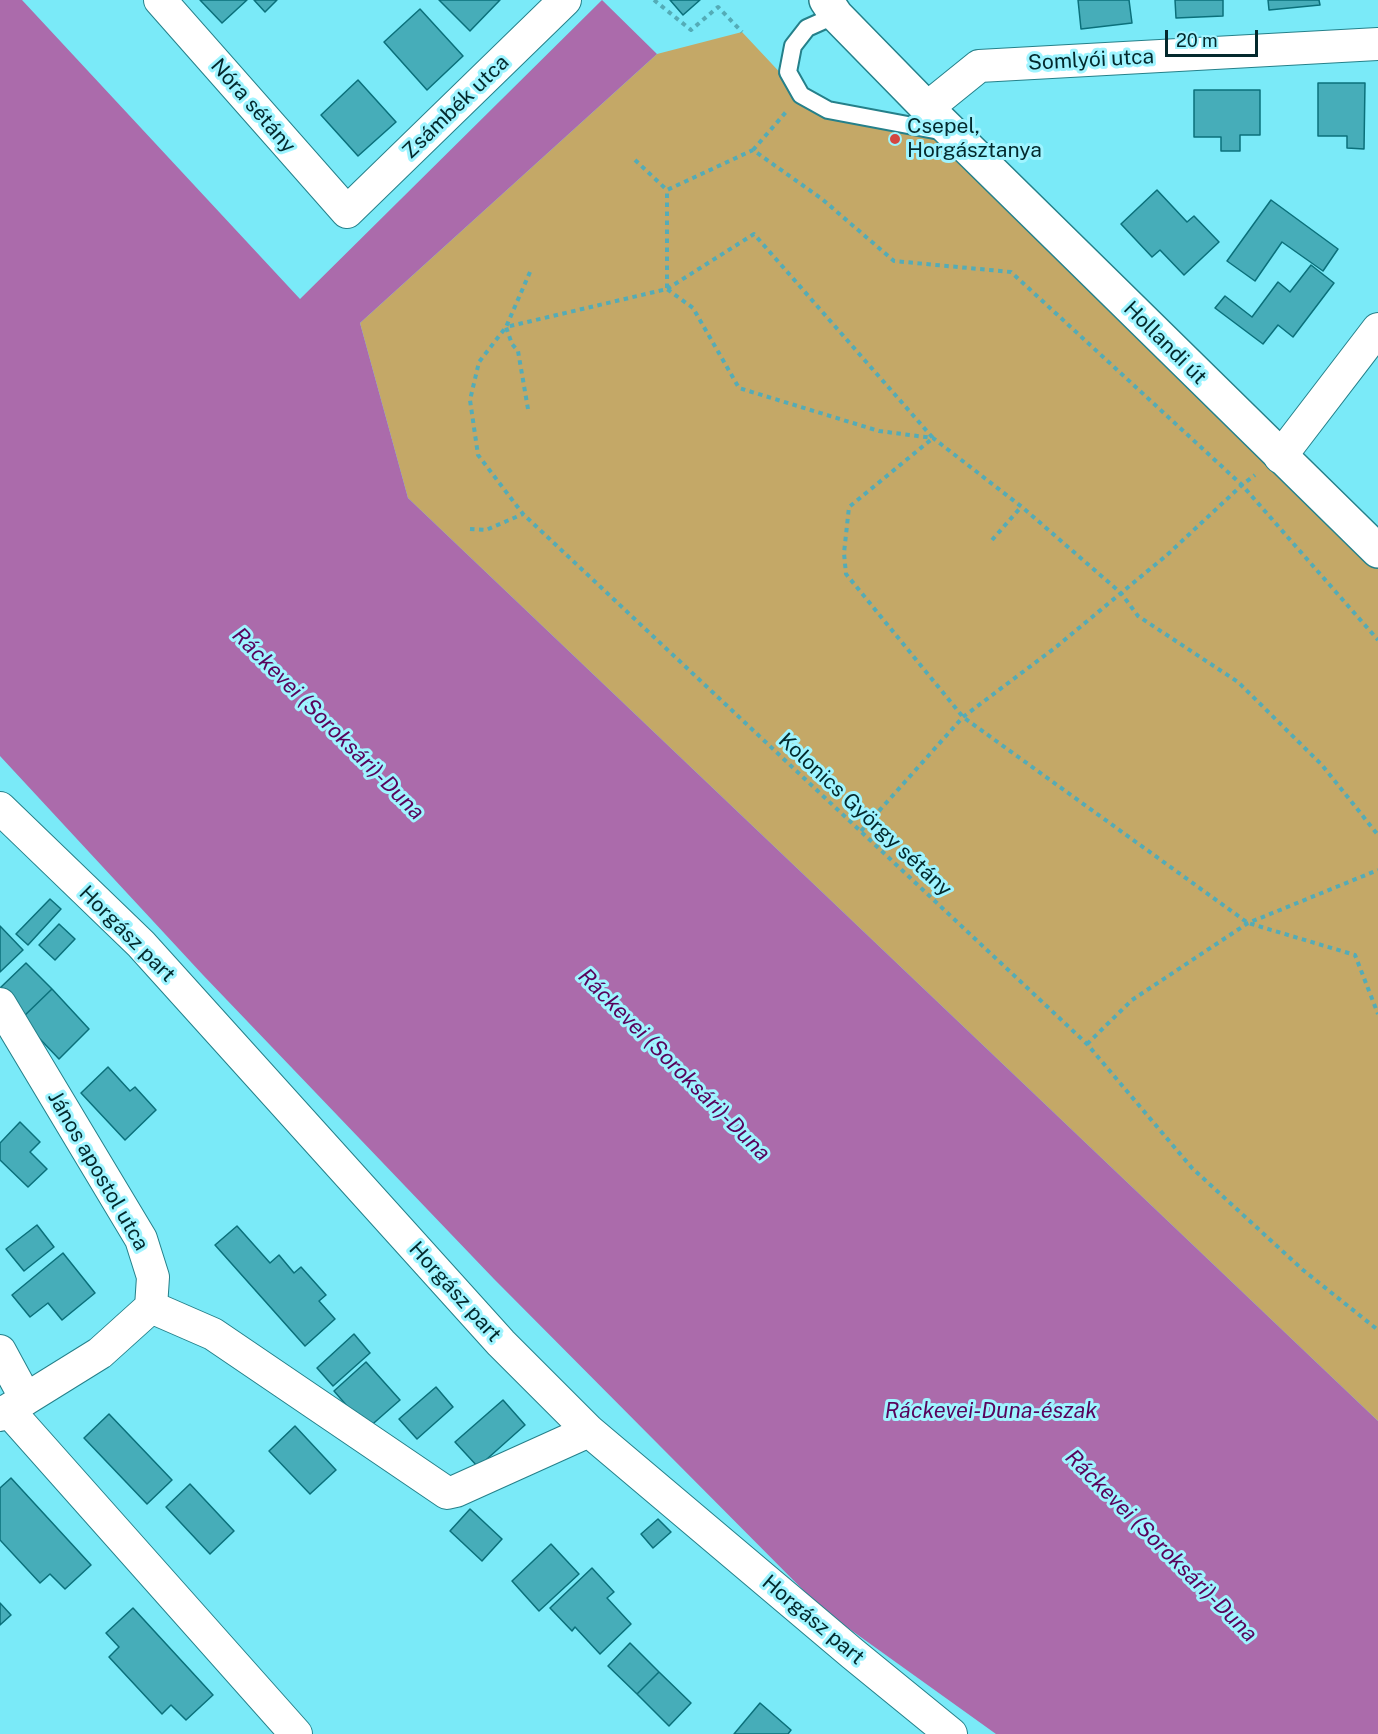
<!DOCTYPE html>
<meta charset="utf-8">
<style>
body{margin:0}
#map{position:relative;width:1378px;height:1734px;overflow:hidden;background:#7aeaf8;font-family:"Public Sans",sans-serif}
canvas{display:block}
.scale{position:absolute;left:1165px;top:30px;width:93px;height:27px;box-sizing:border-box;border:3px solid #03292d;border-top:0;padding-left:8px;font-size:18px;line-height:21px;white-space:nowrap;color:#03292d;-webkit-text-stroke:4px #9ff4ff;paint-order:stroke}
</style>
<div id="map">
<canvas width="1378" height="1734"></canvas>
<div class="scale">20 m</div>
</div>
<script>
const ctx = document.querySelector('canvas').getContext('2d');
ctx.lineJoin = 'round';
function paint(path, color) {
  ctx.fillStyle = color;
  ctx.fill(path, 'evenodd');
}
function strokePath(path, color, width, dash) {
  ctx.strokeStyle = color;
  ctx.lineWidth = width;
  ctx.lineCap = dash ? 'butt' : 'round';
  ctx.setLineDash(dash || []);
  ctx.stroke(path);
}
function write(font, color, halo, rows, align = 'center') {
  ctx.font = font + ' "Public Sans",sans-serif';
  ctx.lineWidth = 6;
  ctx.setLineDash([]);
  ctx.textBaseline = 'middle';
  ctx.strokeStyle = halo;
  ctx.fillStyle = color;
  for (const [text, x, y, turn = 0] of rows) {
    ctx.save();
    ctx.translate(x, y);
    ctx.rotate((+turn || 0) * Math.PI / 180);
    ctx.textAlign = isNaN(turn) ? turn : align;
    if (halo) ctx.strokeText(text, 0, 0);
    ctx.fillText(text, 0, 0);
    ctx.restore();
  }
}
const green = new Path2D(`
 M742,32L801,95L953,133L1378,551V1421L408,498L360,323L657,54Z`);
const water = new Path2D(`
 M0,0H22L300,299L602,0L657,54L360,323L408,498L1378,1421V1734H996L823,1610L494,1279L203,975L0,756Z`);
const building = new Path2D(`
 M200,0H247L222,23Z
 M254,0H277L265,12Z
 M439,0H500L470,31Z
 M670,0H700L683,15Z
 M1078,0H1129L1132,23L1081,29Z
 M1175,0H1223V16L1176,18Z
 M1268,0H1319L1320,5L1269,10Z
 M420,9L463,56L427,90L384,42Z
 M358,80L396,122L358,156L321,115Z
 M1318,83H1365L1364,149L1347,148V136H1318Z
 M1194,90H1260V135H1240V151H1221V137H1194Z
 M1157,190L1187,222L1194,216L1219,242L1184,275L1160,250L1152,257L1121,224Z
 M1271,200L1338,249L1323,271L1282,242L1255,281L1227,261Z
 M1311,265L1334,283L1293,337L1278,325L1263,344L1215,308L1225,296L1252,317L1278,282L1290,292Z
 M50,899L61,909L28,945L16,934Z
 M59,924L75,939L55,960L39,945Z
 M0,926L23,950L0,972Z
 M26,963L52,989L21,1019L0,997V988Z
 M52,989L89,1029L59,1059L21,1019Z
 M108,1067L130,1091L135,1087L156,1110L125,1140L81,1093Z
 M20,1122L40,1142L30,1152L47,1169L28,1187L0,1160V1143Z
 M37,1225L54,1247L24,1271L6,1249Z
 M237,1226L270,1263L279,1255L294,1273L301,1267L326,1295L319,1301L335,1319L305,1346L215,1245Z
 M63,1253L95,1293L62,1320L48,1303L30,1317L12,1295Z
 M354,1334L370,1353L333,1386L317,1368Z
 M366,1362L400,1400L367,1429L334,1391Z
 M436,1387L453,1407L417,1439L399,1419Z
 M503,1400L525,1425L478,1467L455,1442Z
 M109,1414L172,1480L147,1504L84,1438Z
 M295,1426L336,1470L310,1494L269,1451Z
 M11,1478L91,1565L65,1589L50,1574L40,1583L0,1540V1488Z
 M190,1484L234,1531L210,1554L166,1507Z
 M470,1509L502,1539L482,1561L450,1531Z
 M658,1519L671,1532L653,1548L641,1534Z
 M551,1544L579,1574L539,1611L512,1581Z
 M592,1568L614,1592L607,1598L631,1624L600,1654L575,1627L572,1631L550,1608Z
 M0,1603L11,1615L0,1625Z
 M133,1608L213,1695L186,1720L171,1705L162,1714L109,1657L119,1647L106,1633Z
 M630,1643L659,1672L637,1694L608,1666Z
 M659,1672L691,1703L669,1726L637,1694Z
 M760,1703L791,1730L788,1734H734Z`);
const path = new Path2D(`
 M654,0L691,30L718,7L742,32
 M753,150L786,112
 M635,160L667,190
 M530,272L506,327L479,362L470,400L478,455L523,514L1087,1044L1192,1168L1303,1270L1378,1330
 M667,288V190L753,150L822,199L894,261L1011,272L1242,485L1378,640
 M667,289L754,234L933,438L849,507L844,553L846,574L963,717L1248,923L1355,955L1378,1014
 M528,409L518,351L512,344L506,327L667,289L693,308L739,388L879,431L933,438L1022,507L1121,593L1138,616L1238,682L1322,765L1378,835
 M470,529L486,530L523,514
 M992,540L1021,507
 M861,831L963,717L1056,647L1121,593L1167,555L1242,485L1255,475
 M1087,1044L1132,1000L1248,923L1378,870`);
const service = new Path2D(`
 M836,15L807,28L793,46L788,72L801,95L828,110L945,132`);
const minor = new Path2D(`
 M160,0L347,212L565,0
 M927,108L979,66L1378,44
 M1280,457L1378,329
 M0,808L141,944L501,1343L589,1431L853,1654L951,1734
 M0,1004L141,1239L153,1277L151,1307L100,1353L0,1415
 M151,1307L213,1334L447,1493L456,1491L589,1431
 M0,1351L26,1399
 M8,1410L296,1734`);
const tertiary = new Path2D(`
 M826,0L836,15L927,108L1378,551`);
const markers = [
 [895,139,6,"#d44640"]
];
const streetNames = [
 ["Somlyói utca",1091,60,-3],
 ["Nóra sétány",253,106,49],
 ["Zsámbék utca",456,107,-44],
 ["Hollandi út",1165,343,45],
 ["Kolonics György sétány",865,815,43],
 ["Horgász part",127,934,45],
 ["János apostol utca",98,1171,60],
 ["Horgász part",455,1292,48],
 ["Horgász part",813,1620,40]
];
const poiNames = [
 ["Csepel,",907,127],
 ["Horgásztanya",907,151]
];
const waterNames = [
 ["Ráckevei (Soroksári)-Duna",328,724,45],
 ["Ráckevei (Soroksári)-Duna",674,1065,45],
 ["Ráckevei-Duna-észak",991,1411],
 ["Ráckevei (Soroksári)-Duna",1161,1546,45]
];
paint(green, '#c4a867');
paint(water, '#ab6bab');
paint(building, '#46adb9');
strokePath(building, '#0b707b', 1.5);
strokePath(service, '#25808a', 20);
strokePath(minor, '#25808a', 34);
strokePath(tertiary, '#25808a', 36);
strokePath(path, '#54acb7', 4, [4.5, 4.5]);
strokePath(service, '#fff', 16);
strokePath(minor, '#fff', 32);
strokePath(tertiary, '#fff', 33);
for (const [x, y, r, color] of markers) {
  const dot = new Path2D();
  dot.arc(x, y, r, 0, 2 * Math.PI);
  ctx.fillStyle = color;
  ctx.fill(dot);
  strokePath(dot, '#9ff4ff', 2);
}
write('21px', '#03292d', '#9ff4ff', streetNames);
write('21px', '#03292d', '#9ff4ff', poiNames, 'left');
write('italic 22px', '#58035b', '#9ff4ff', waterNames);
</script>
